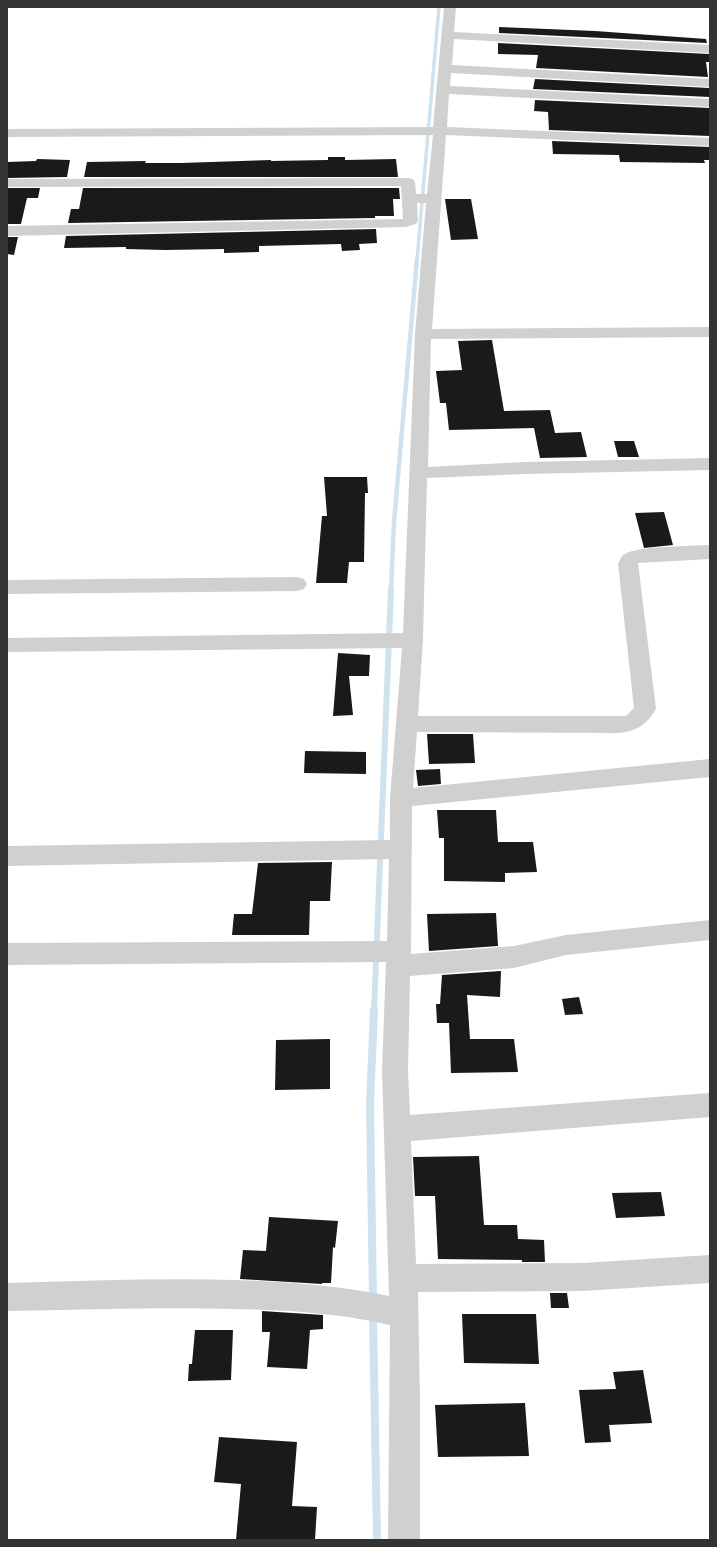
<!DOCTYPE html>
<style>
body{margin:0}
#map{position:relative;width:717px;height:1547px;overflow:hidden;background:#fff;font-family:"Alegreya Sans",sans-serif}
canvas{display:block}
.frame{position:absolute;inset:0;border:8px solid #333;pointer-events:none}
</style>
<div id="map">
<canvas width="717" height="1547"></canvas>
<div class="frame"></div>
</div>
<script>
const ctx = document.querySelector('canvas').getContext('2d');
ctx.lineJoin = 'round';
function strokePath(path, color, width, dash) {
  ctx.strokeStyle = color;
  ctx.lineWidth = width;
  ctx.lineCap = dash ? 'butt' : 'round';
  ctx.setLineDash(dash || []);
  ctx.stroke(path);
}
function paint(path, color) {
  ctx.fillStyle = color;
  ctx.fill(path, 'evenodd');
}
const streamFar3 = new Path2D(`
 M417,260L439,7`);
const streamFar2 = new Path2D(`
 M391,590L394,522L417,259`);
const streamFar1 = new Path2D(`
 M374,1011L391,589`);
const stream = new Path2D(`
 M373,1300L370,1104L374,1010
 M373,1314L377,1540`);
const building = new Path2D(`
 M499,27L595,31L706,39L707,43L499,33Z
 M498,43L709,54L710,62H706L708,77L536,68L538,55L498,54Z
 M535,79L709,88L710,97L533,89Z
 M535,100L710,108V136L549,130L548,112L534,111Z
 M552,141L710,147V160H704L705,163L620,162L619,155L553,154Z
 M328,157H345V160L396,159L398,177H84L87,162L146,161L145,163H181L271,160V161L328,160Z
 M37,159L70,160L67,177L7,178V162L36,161Z
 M7,188H40L38,198H27L21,224H7Z
 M83,188H399L400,199H393L394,216H375V218L68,223L71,209H79Z
 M445,199H471L478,239L451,240Z
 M376,229L377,243L359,244L360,250L342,251L341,244L259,246V252L224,253V249L165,250L126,249V247L64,248L66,236Z
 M7,237H18L14,255L7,254Z
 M492,340L504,411L550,410L555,433L581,432L587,457L540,458L534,428L449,430L446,403H440L436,371L462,370L458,341Z
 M614,441H634L639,457H618Z
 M324,477H367L368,493H365L364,562H349L347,583H316L322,516H327Z
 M664,512L673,545L644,548L635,513Z
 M338,653L370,655L369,676H349L353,715L333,716Z
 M427,734H473L475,763L429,764Z
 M305,751L366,752V774L304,773Z
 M440,769L441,784L418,786L416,770Z
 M437,810H496L498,842H533L537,872L505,873V882L444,881V838H439Z
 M332,862L330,901H310L309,935H232L234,914H252L258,863Z
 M496,913L498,946L429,951L427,914Z
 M501,971L500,997L467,995L470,1039H514L518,1072L451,1073L449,1023H437L436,1004H440L442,975Z
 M579,997L583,1014L565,1015L562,999Z
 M330,1039V1089L275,1090L276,1040Z
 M479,1156L484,1225H517L518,1239L544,1240L545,1262H522V1260L438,1259L435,1196H415L413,1157Z
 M661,1192L665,1216L616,1218L612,1193Z
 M269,1217L338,1221L335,1248L333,1247L331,1283H322V1284L240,1279L243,1250L266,1251Z
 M550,1293H567L569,1308H551Z
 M262,1311L323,1315V1329L310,1330L307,1369L267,1367L270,1332H262Z
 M462,1314H536L539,1364L464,1363Z
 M195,1330H233L231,1380L188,1381L189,1364H192Z
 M643,1370L652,1423L609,1425L611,1442L585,1443L579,1390L616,1389L613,1372Z
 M525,1403L529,1456L438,1457L435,1405Z
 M219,1437L297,1442L292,1506L317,1507L315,1540H236L241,1484L214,1482Z`);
const minor = new Path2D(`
 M444,7H456L454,32L710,45V53L454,39L452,65L710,79V87L451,73L450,86L710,99V107L449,94L447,127L710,138V146L446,135L432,329L710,327V337L431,339L428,467L525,462L710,458V470L525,474L427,478L423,640L418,716H626L634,708L618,564C620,560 621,556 625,554C638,546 692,546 710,545V559L638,563L656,709C646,726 635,732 616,733L417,732L413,788L710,759V777L412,806L411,954L514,946L566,935L710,920V940L566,955L514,968L410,976L408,1071L410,1115L710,1093V1117L411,1141L416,1264L583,1263L710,1255V1283L583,1291L418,1292L420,1401V1540H388L390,1325C339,1313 287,1310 235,1309C159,1307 83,1310 7,1311V1283C83,1281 159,1278 235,1280C286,1282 339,1285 389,1296L382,1071L386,962L7,965V943L387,941L389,859L7,866V846L390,840V798L402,648L7,652V638L403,633L415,334L426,203H417L418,221L416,224L406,227L7,236V226L403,219L401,186L7,187V179L408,178L413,179L415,182L416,194H427L433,135L7,137V129L433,127Z
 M297,577L304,579L307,584L304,589L297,591L7,594V580Z`);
strokePath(streamFar3, '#cfe2ee', 3.5);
strokePath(streamFar2, '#cfe2ee', 4.5);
strokePath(streamFar1, '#cfe2ee', 6);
strokePath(stream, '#cfe2ee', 8);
paint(building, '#1a1a1a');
paint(minor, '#d0d0d0');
</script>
